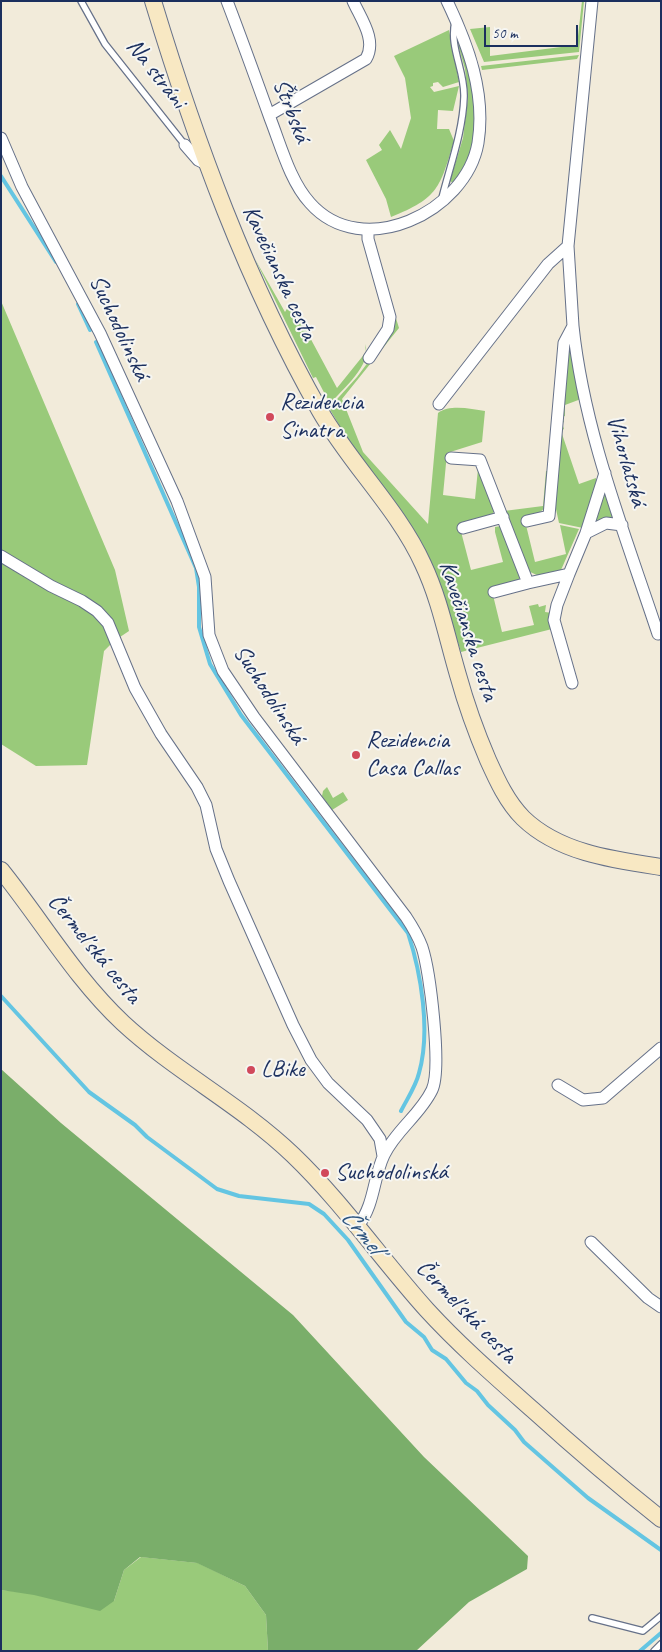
<!DOCTYPE html>
<meta charset="utf-8">
<style>
body{margin:0}
#map{position:relative;width:662px;height:1652px;overflow:hidden;background:#f2ebda;font-family:Caveat,sans-serif}
canvas{display:block}
.frame{position:absolute;inset:0;border:2px solid #1b2f5e;pointer-events:none}
.scale{position:absolute;left:484px;top:25px;width:94px;height:22px;box-sizing:border-box;border:2px solid #1b2f5e;border-top:0;padding-left:6px;font-size:15px;line-height:18px;white-space:nowrap;color:#1b2f5e;-webkit-text-stroke:4px #f6f6f2;paint-order:stroke}
</style>
<div id="map">
<canvas width="662" height="1652"></canvas>
<div class="frame"></div>
<div class="scale">50 m</div>
</div>
<script>
const ctx = document.querySelector('canvas').getContext('2d');
ctx.lineJoin = 'round';
function paint(path, color) {
  ctx.fillStyle = color;
  ctx.fill(path, 'evenodd');
}
function strokePath(path, color, width, dash) {
  ctx.strokeStyle = color;
  ctx.lineWidth = width;
  ctx.lineCap = dash ? 'butt' : 'round';
  ctx.setLineDash(dash || []);
  ctx.stroke(path);
}
function write(font, color, halo, rows, align = 'center') {
  ctx.font = font + ' Caveat,sans-serif';
  ctx.lineWidth = 4;
  ctx.setLineDash([]);
  ctx.textBaseline = 'middle';
  ctx.strokeStyle = halo;
  ctx.fillStyle = color;
  for (const [text, x, y, turn = 0] of rows) {
    ctx.save();
    ctx.translate(x, y);
    ctx.rotate((+turn || 0) * Math.PI / 180);
    ctx.textAlign = isNaN(turn) ? turn : align;
    if (halo) ctx.strokeText(text, 0, 0);
    ctx.fillText(text, 0, 0);
    ctx.restore();
  }
}
const green = new Path2D(`
 M582,1H584L579,52L484,62L470,29L490,27V56L577,45Z
 M449,30L459,82L443,87L438,82L433,83V86L430,87L434,92L459,86L453,111L438,110L437,129H449L454,141C440,187 439,198 391,217L386,199L366,160L382,150L379,145L390,130L401,149L411,118L405,78L394,56Z
 M459,40C473,75 483,128 466,164C463,171 457,177 453,183L450,181L463,138L468,97L465,69L457,41Z
 M579,55L577,59L482,70L481,66Z
 M372,241L399,328L342,399L363,452L428,524L438,413C450,404 471,409 485,411L482,442L447,453L443,495L475,499L478,469L495,510L492,515L459,524L471,570L503,562L495,532V527L501,526L521,577L517,581L491,587L502,632L534,625L529,606L538,604L539,607L546,605L545,612L552,613V629L461,652L437,577L428,555L419,539L354,450L329,408L357,377L392,330Z
 M255,259L285,312L291,302L337,388L366,352L365,344C373,365 342,389 330,404L316,377L313,378Z
 M1,301L115,570L129,631L114,641L104,651L87,765L36,766L1,744Z
 M567,347H569L581,399L565,405V416L562,417L564,422L562,423L564,429L561,431L579,484L596,478C597,496 590,511 583,528L559,523L554,500Z
 M546,471H549L545,508L540,512L524,517L535,562L566,554L560,525L579,529L561,570L539,576L528,571L504,511L543,506Z
 M606,493L615,519L592,523L605,494Z
 M327,787L333,798L343,792L348,800L332,810L322,796L323,791Z
 M141,1557L198,1563L245,1586L266,1615L268,1651H1V1590L114,1601L124,1570Z`);
const forest = new Path2D(`
 M1,1069L61,1123L293,1315L424,1457L528,1556L527,1569L469,1602L416,1651H268L266,1615L245,1586L197,1563L140,1557L124,1570L114,1601L100,1611L34,1595L1,1590Z`);
const stream = new Path2D(`
 M1,176L56,262
 M78,304L90,330
 M96,342L196,568L199,587V627L210,664L241,715L408,933C421,973 431,1031 419,1073C416,1086 407,1099 401,1111
 M1,996L89,1092L135,1125L147,1137L217,1189L239,1196L309,1204L324,1214L348,1240L406,1322L424,1337L432,1350L446,1359L466,1383L477,1391L488,1405L515,1430L524,1442L588,1498L661,1550
 M640,1651L661,1633`);
const lane = new Path2D(`
 M81,1L105,44L185,145
 M442,198C450,166 463,131 464,97C465,71 449,47 455,22
 M592,1618L643,1631L661,1616
 M654,1651L661,1644`);
const street = new Path2D(`
 M227,1C242,40 256,79 270,118C281,146 290,181 310,203C362,262 466,212 478,143C486,93 468,45 447,1
 M269,115L366,59C377,40 361,19 353,1
 M1,138L22,187L100,333L177,501L205,577L209,635L223,671L254,717L406,917C412,926 418,936 422,947C430,971 442,1069 432,1090C420,1115 396,1130 384,1155C373,1178 375,1204 358,1226
 M185,145L198,160L206,164
 M368,230V239L390,317L388,329L369,358
 M573,326C584,432 625,534 658,634
 M439,404L548,264L568,246
 M451,458L480,460L528,583L569,574L586,533L606,523L622,525
 M527,521L549,516L564,343L573,326L568,246L592,1
 M463,528L503,517
 M586,533L605,473
 M1,556L51,586L82,601L97,611L108,623L135,688L161,734L197,787L206,805L216,849L229,881L293,1025L311,1060L328,1083L367,1120L380,1139L383,1156
 M569,574L557,605L554,620L572,683
 M494,592L528,583
 M558,1085L583,1100L603,1098L661,1048
 M591,1242L648,1298L661,1307`);
const secondary = new Path2D(`
 M153,1C196,143 247,282 320,411C351,465 398,509 423,564C440,600 447,638 458,675C466,704 476,732 488,760C497,780 507,802 523,818C559,853 614,860 661,867
 M1,870C42,921 75,978 123,1023C176,1072 241,1105 293,1155C343,1203 381,1259 427,1310C460,1346 497,1378 533,1410C575,1448 617,1484 661,1519`);
const markers = [
 [270,417,5,"#d1495b"],
 [356,755,5,"#d1495b"],
 [251,1070,5,"#d1495b"],
 [325,1173,5,"#d1495b"]
];
const streetNames = [
 ["Na stráni",156,74,52],
 ["Štrbská",291,111,69],
 ["Kavečianska cesta",279,273,65],
 ["Suchodolinská",119,328,65],
 ["Vihorlatská",626,461,74],
 ["Kavečianska cesta",468,631,72],
 ["Suchodolinská",269,695,57],
 ["Čermeľská cesta",94,949,51],
 ["Čermeľská cesta",466,1312,46]
];
const poiNames = [
 ["Rezidencia",280,403],
 ["Sinatra",280,431],
 ["Rezidencia",366,741],
 ["Casa Callas",366,769],
 ["LBike",261,1070],
 ["Suchodolinská",335,1173]
];
const waterNames = [
 ["Črmeľ",362,1233,51]
];
paint(green, '#99ca7a');
paint(forest, '#7aae6a');
strokePath(stream, '#64c5e2', 4);
strokePath(lane, '#667189', 8);
strokePath(street, '#667189', 13);
strokePath(secondary, '#667189', 18);
strokePath(lane, '#fff', 5.5);
strokePath(street, '#fff', 11);
strokePath(secondary, '#f8e8c3', 16);
for (const [x, y, r, color] of markers) {
  const dot = new Path2D();
  dot.arc(x, y, r, 0, 2 * Math.PI);
  ctx.fillStyle = color;
  ctx.fill(dot);
  strokePath(dot, '#f6f6f2', 2);
}
write('24px', '#1b2f5e', '#f6f6f2', streetNames);
write('24px', '#1b2f5e', '#f6f6f2', poiNames, 'left');
write('italic 25px', '#2d547f', '#f6f6f2', waterNames);
</script>
